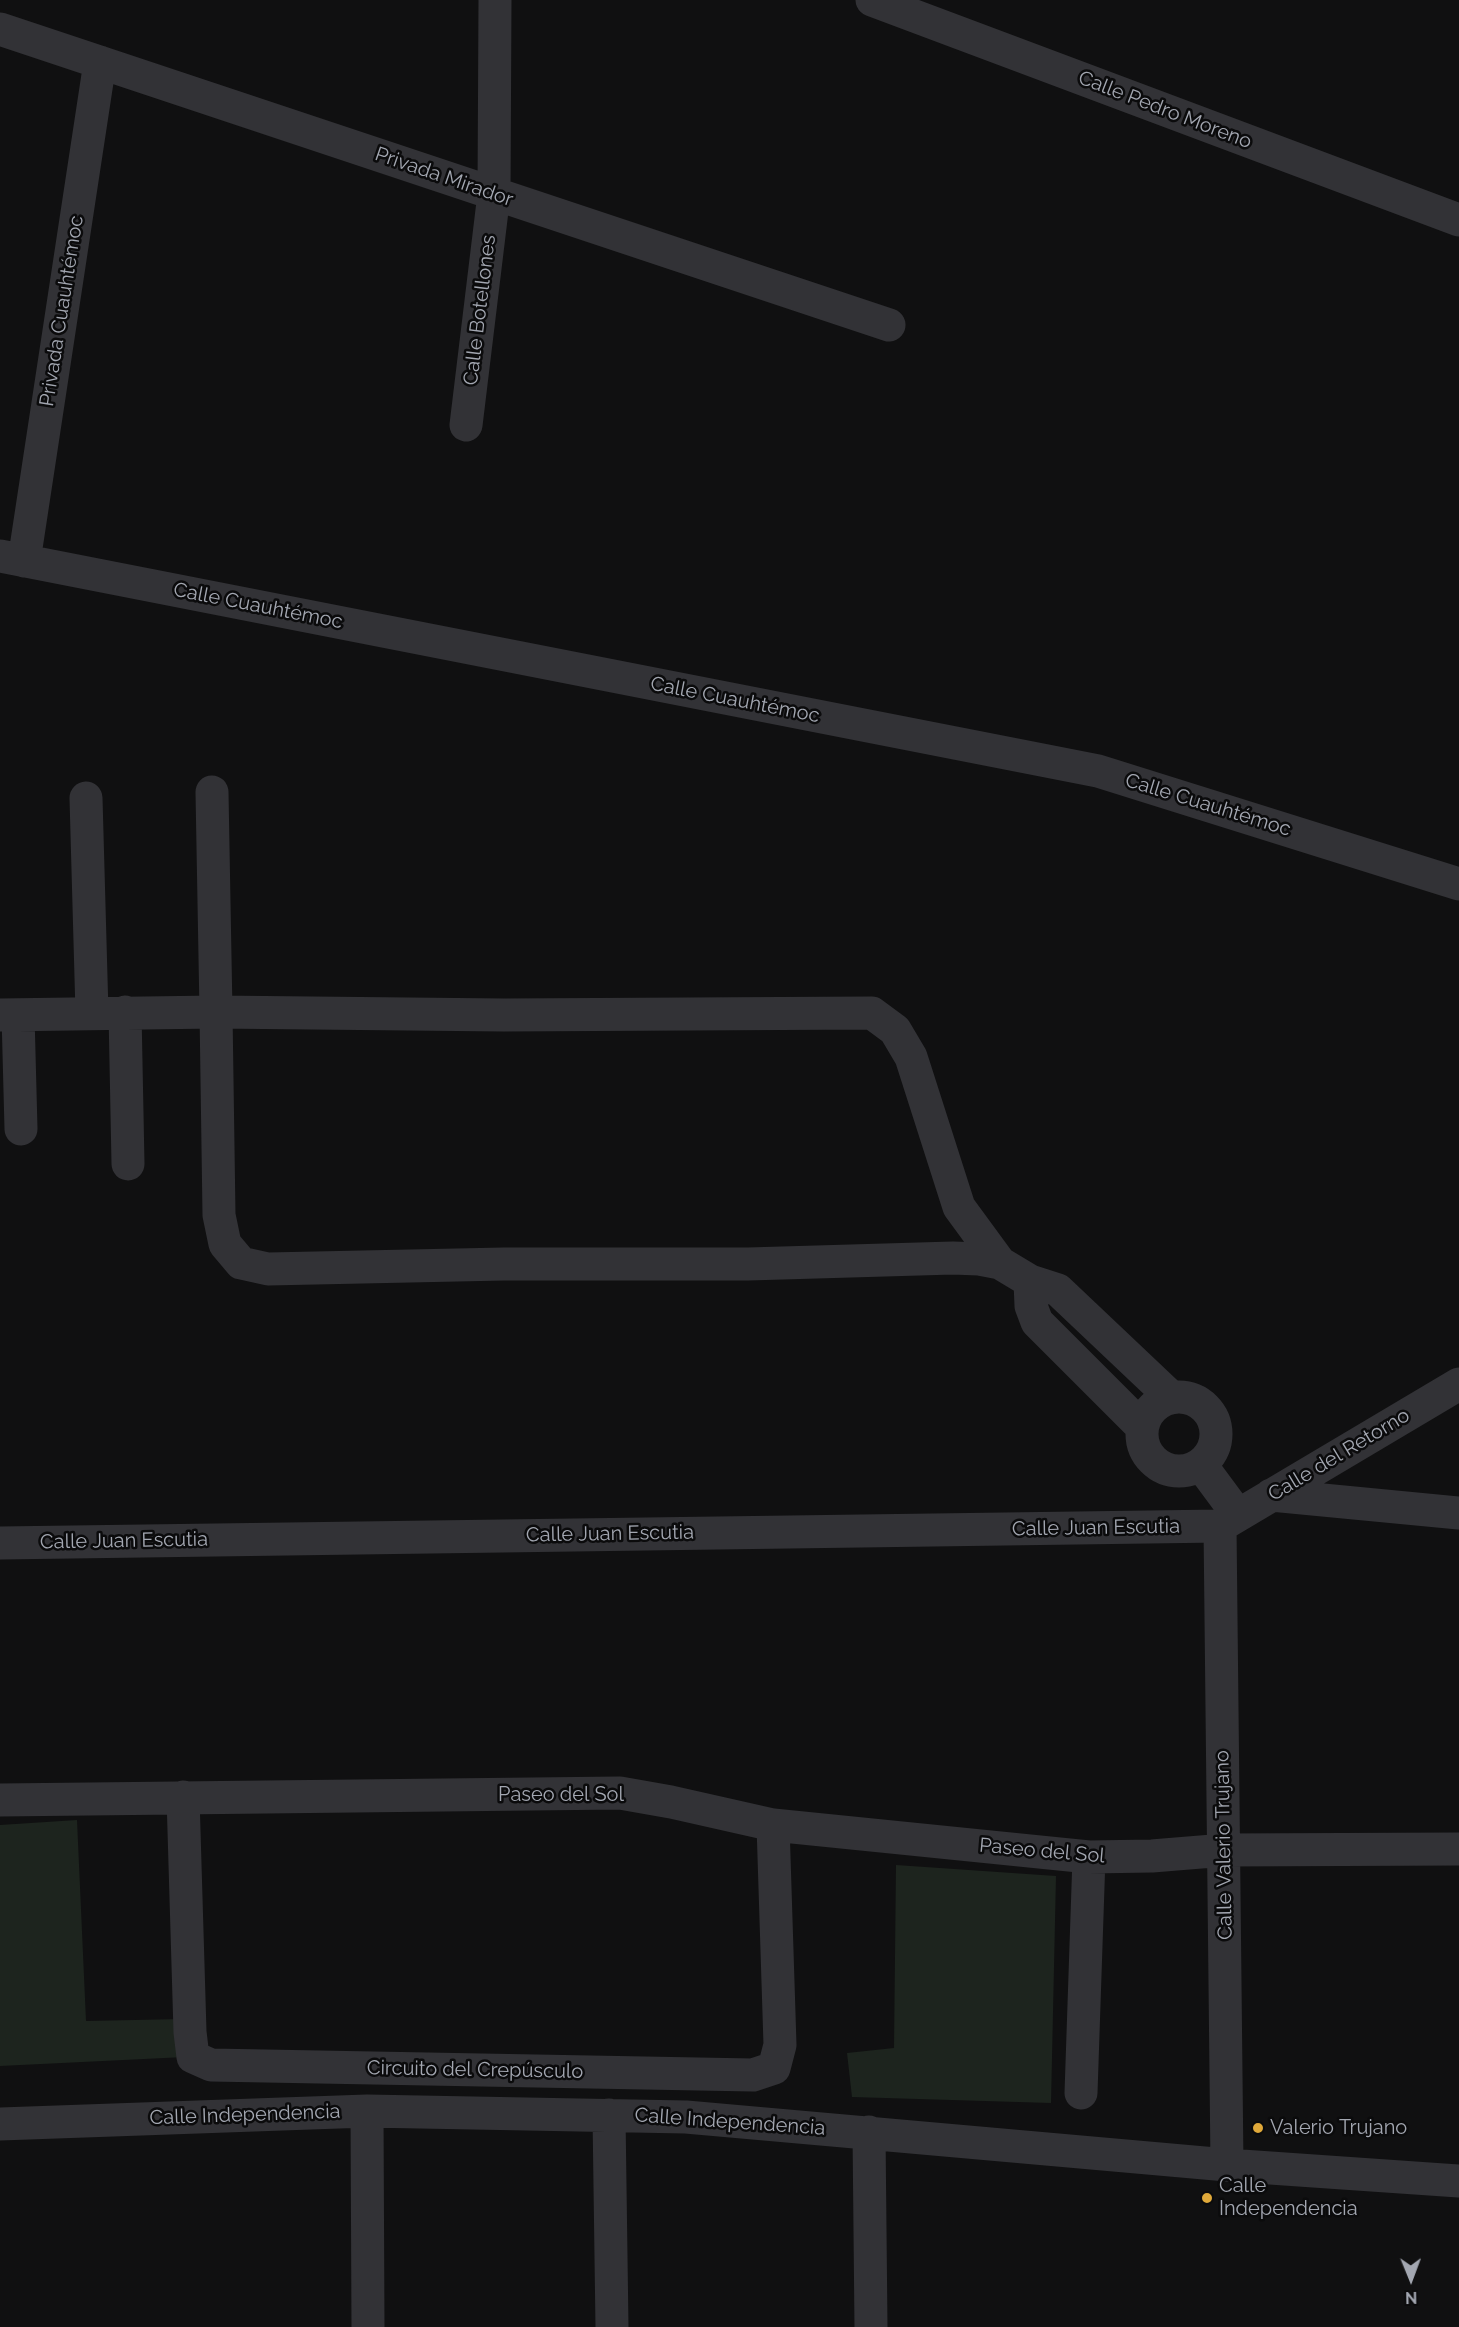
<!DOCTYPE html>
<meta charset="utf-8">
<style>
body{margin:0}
#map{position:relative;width:1459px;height:2327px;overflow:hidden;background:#101011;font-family:Raleway,sans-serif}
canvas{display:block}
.north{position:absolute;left:1381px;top:2249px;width:60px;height:60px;-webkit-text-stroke:4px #0b0b0c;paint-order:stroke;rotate:179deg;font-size:16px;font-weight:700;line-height:24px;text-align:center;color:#a3a7b1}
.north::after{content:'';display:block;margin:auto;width:21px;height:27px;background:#a3a7b1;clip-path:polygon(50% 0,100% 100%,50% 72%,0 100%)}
</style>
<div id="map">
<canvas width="1459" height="2327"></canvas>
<div class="north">N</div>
</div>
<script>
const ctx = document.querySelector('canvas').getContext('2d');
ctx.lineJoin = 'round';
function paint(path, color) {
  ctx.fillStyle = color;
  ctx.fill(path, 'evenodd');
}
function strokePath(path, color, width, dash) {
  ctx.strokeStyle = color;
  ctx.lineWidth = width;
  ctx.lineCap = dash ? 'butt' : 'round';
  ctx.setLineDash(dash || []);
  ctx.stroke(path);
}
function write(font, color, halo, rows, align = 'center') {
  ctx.font = font + ' Raleway,sans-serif';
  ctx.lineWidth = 5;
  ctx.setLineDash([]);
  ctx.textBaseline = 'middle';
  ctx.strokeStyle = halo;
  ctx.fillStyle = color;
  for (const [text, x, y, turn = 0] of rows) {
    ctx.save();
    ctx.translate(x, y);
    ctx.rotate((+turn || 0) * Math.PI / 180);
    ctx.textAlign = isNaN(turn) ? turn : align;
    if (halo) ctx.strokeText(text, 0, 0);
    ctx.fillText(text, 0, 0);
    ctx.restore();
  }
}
const green = new Path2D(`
 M77,1820L86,2021L183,2019L185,2057L0,2066V1825Z
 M896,1865L1056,1876L1051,2103L852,2097L847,2053L894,2048Z`);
const minor = new Path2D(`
 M872,0L1459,220
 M0,29L889,325
 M466,425L494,194L495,0
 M0,556L1098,771L1459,884
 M24,561L100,62
 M212,792L216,1012L504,1015L872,1013L895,1030L911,1057L959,1207L1000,1263
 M86,798L92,1013
 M125,1012L128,1164
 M0,1015L216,1012L219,1215L225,1244L241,1263L268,1269L504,1264H748L953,1258L979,1259L1000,1263L1030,1281
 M18,1015L21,1129
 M1142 1434a37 37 0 1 1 74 0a37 37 0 1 1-74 0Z
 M1142,1427L1037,1322L1031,1306L1030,1281L1058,1290L1171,1397
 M1201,1465L1238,1515
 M1271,1495L1459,1513
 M1220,1526L1227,2165
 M0,1543L1220,1526L1459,1384
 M183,1797L190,2032L193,2057L211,2065L753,2075L774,2068L780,2045L773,1825
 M0,1800L620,1793L671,1802L773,1825L1089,1857L1152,1856L1225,1850L1459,1849
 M1081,2093L1089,1857
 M367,2111L368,2327
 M609,2115L612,2327
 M0,2124L367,2111L686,2117L1227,2165L1459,2181
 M869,2132L871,2327`);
const markers = [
 [1258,2128,6,"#e0a93a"],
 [1207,2198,6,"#e0a93a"]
];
const streetNames = [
 ["Calle Pedro Moreno",1165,110,21],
 ["Privada Mirador",444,177,19],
 ["Calle Botellones",480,310,-83],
 ["Privada Cuauhtémoc",62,311,-81],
 ["Calle Cuauhtémoc",258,606,11],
 ["Calle Cuauhtémoc",735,700,11],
 ["Calle Cuauhtémoc",1208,805,17],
 ["Calle del Retorno",1339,1455,-31],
 ["Calle Juan Escutia",1096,1528,-1],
 ["Calle Juan Escutia",610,1534,-1],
 ["Calle Juan Escutia",124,1541,-1],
 ["Paseo del Sol",561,1795],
 ["Calle Valerio Trujano",1224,1845,-91],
 ["Paseo del Sol",1042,1851,5],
 ["Circuito del Crepúsculo",475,2070,1],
 ["Calle Independencia",245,2115,-2],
 ["Calle Independencia",730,2122,4]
];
const poiNames = [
 ["Valerio Trujano",1270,2128],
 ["Calle",1219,2186],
 ["Independencia",1219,2209]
];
paint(green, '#1d241e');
strokePath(minor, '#323236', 33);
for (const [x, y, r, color] of markers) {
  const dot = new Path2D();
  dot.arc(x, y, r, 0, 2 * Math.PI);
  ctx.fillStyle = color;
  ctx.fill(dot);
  strokePath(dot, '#0b0b0c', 2);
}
write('20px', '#a3a7b1', '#0b0b0c', streetNames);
write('20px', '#a3a7b1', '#0b0b0c', poiNames, 'left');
</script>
